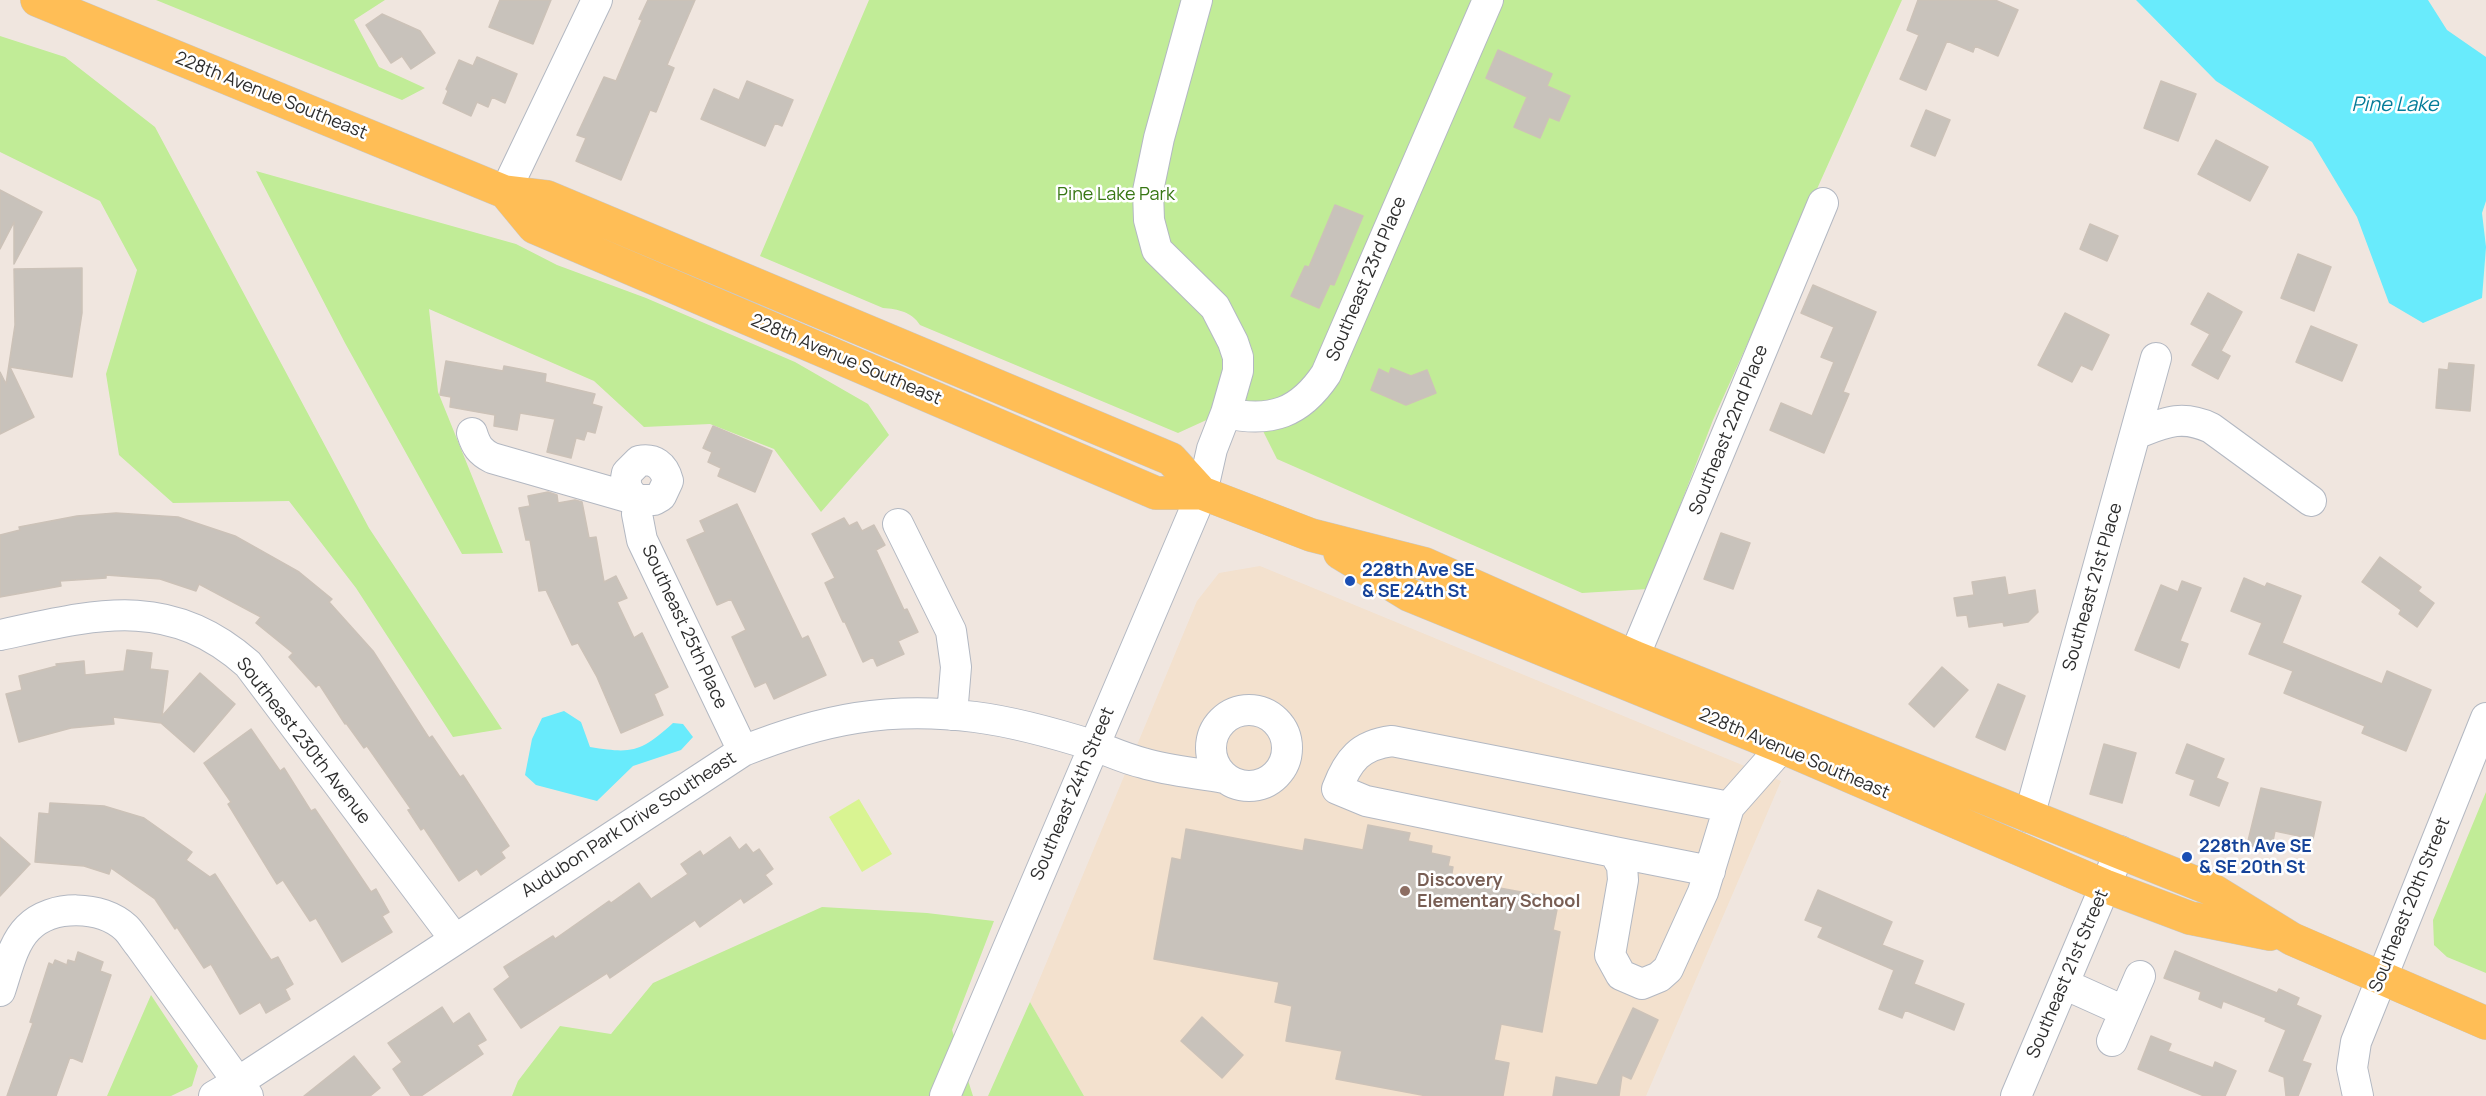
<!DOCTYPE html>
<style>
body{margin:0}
canvas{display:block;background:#f0e6df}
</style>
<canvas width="2486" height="1096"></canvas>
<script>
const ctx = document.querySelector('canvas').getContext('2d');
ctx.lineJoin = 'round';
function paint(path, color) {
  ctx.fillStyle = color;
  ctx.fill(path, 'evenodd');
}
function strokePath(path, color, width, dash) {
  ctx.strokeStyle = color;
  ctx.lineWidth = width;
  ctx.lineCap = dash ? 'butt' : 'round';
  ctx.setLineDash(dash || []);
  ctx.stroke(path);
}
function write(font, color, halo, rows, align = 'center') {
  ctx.font = font + ' Manrope,sans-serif';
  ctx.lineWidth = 5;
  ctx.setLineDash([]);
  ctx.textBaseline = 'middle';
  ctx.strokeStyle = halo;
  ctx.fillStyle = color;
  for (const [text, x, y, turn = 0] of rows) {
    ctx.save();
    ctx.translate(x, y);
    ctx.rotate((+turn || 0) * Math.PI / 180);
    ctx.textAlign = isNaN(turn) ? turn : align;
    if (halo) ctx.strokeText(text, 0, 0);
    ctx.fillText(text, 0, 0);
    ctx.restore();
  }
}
const education = new Path2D(`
 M1260,566L1781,781L1646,1096H1084L1030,1002L1197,601L1219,573Z`);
const green = new Path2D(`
 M156,0H385L354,20L379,67L425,88L402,100Z
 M869,0H1902L1713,420L1648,589L1582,593L1277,459L1248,401L1178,433L920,325C912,312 898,309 883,308L760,256Z
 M0,36L65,57L155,127L369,528L502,729L453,737L356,588L289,501L173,503L119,455L106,374L137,270L100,201L0,152Z
 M256,171L516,244L557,265L646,298L795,362L868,404L889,435L821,512L774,449L710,424L644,427L594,381L429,309L438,392L503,553L462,554L345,343Z
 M2486,792V973L2447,957L2434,945L2433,920Z
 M822,907L927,913L994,921L952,1030L973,1096H512L518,1081L560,1026L611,1034L653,983Z
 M151,995L198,1066L192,1086L171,1096H107Z
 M1030,1002L1084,1096H988Z`);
const pitch = new Path2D(`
 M859,799L892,854L862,872L829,817Z`);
const water = new Path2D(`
 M2136,0H2428L2447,30L2486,57V201L2482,213L2486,247L2482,298L2423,323L2389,303L2357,217L2312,142L2216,81Z
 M564,711L581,722L590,747C633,754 641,752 673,723L683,724L693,737L681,750L633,766L597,801L536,785L525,775L532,739L542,718Z`);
const building = new Path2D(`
 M500,0H551L533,44L489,27Z
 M648,0H695L667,65L674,68L656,112L650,110L621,180L576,161L586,138L577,135L604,77L616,81L642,20L639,19Z
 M1918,0H1995L2018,10L1998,56L1975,46L1973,52L1947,41L1926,90L1900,79L1919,35L1907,30Z
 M382,14L420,31L435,53L411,69L402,56L391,63L366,25Z
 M1498,50L1552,74L1547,86L1570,96L1559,121L1549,117L1540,138L1514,127L1527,97L1486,78Z
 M477,57L517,74L505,103L492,97L488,107L477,102L471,116L443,103L448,91L446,89L459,60L473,66Z
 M747,81L793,100L782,126L775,123L765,146L701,119L714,89L739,100Z
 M2161,81L2196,94L2178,141L2144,128Z
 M1926,110L1950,120L1935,156L1911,146Z
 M2216,140L2268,167L2250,201L2198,174Z
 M0,190L42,212L14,264V222L0,249Z
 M1335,205L1363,216L1334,285L1330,284L1319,308L1291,296L1305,266L1309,267Z
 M2090,224L2118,236L2107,261L2080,249Z
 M2298,254L2331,267L2314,311L2281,298Z
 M82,268V313L72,377L10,367L34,417L0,434V372L6,384L15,325L14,269Z
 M1813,285L1876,312L1843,392L1849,394L1824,453L1770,430L1781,403L1812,416L1834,362L1821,357L1834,327L1801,313Z
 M2208,293L2242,312L2221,351L2230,356L2218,379L2192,365L2210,334L2191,324Z
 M2065,313L2109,335L2092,370L2081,365L2072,382L2038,365Z
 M2311,326L2357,345L2342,381L2296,362Z
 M446,361L503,371L504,366L546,374L545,382L595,394L592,404L602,407L595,433L587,431L584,440L576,438L571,458L547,452L555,419L520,413L517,430L494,426L495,415L450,407L451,397L440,395Z
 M2449,363L2474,365L2470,411L2436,408L2439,369L2448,370Z
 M1391,368L1411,376L1427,370L1436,393L1406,405L1371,390L1379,369L1389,374Z
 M713,426L772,451L755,492L718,476L721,468L708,462L712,452L703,448Z
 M548,492L557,495L558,503L575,500L582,502L589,538L596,537L604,582L616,576L627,598L617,602L634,638L642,633L668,687L654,694L663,715L621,733L597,677L578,643L572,645L546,590L539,591L530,540H526L519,508L530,506L528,496Z
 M737,504L802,639L808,636L826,675L774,699L766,682L755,687L732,637L746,630L731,599L717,605L687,540L705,532L700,521Z
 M116,513L178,517L235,536L299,572L332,599L329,602L373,651L429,738L432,736L460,777L463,775L509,846L501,852L505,858L481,875L477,869L459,881L424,828L421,830L408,810L411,809L367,746L364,748L346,723L345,724L319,684L316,687L289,657L293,653L256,623L261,617L199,584L196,591L160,579L106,575V578L60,581L61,586L0,597V535L20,530L19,527L77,516Z
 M844,518L849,526L857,522L862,531L874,525L885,545L876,550L904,610L907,609L918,632L898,641L904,654L877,666L873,657L863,662L845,622H843L825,583L835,578L812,534Z
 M1721,533L1750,543L1733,589L1704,579Z
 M2380,557L2421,587L2418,591L2434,603L2417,627L2399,614L2401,610L2362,582Z
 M2005,577L2008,595L2035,590L2038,612L2028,622L2004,626L2003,622L1969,627L1967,615L1957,616L1954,598L1974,595L1972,582Z
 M2244,578L2265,587L2267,583L2301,596L2282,643L2382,684L2387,671L2431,690L2406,751L2362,733L2365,726L2284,693L2293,671L2249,654L2262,623L2231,611Z
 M2182,581L2201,588L2180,641L2188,644L2179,668L2135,650L2161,585L2178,592Z
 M127,650L152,653L150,669L168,671L162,716L200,673L235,704L194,752L161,723L113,717L114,724L71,728L19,742L6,694L22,690L19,676L57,666L56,664L84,661L85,675L124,671Z
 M1942,667L1968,690L1934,727L1909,704Z
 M1998,684L2025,696L2005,750L1976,737Z
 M251,729L280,771L284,768L311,811L315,809L371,892L376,889L389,912L382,916L392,932L342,962L316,918L310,921L283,880L277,884L228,804L231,802L204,763Z
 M2104,744L2136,753L2122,803L2090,794Z
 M2187,744L2224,759L2216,778L2228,783L2219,806L2190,795L2195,780L2176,773Z
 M2261,788L2321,802L2313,839L2275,831L2271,851L2247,845Z
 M50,803L104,806L144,818L192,852L186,860L210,877L215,874L271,960L278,957L293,984L285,989L290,999L266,1013L260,1002L240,1014L211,964L204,968L177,927L175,929L155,899L111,868L109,874L84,866L35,862L39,813L49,814Z
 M1368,825L1410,833L1408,841L1432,846L1431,853L1450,857L1448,866L1453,867L1451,879L1559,899L1553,930L1560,932L1542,1032L1501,1024L1494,1060L1509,1063L1503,1096H1427L1336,1079L1342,1051L1286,1041L1292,1006L1275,1002L1279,982L1154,959L1172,858L1181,860L1186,829L1303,851L1305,839L1363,850Z
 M0,837L30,864L0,896Z
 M730,837L739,850L746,844L753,853L759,849L773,869L765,875L772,884L744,903L741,898L700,927L695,920L610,978L607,973L521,1028L494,989L510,977L504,967L553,936L555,939L609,901L611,903L639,883L651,899L688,874L681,864L700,851L703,856Z
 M1818,890L1892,922L1882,945L1923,961L1914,984L1964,1004L1954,1030L1905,1010L1902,1018L1879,1009L1894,970L1818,937L1823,927L1805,920Z
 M2175,951L2277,993L2279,989L2299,998L2296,1005L2321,1016L2302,1061L2311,1064L2298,1096H2286L2284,1077L2269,1071L2286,1030L2265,1021L2266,1018L2223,1001L2221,1008L2199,999L2201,992L2164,978Z
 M78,952L103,962L100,971L111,975L82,1062L70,1057L56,1096H7L33,1023L30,1022L49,963L53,965L55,960L67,965L68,960L75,962Z
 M442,1007L453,1024L469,1013L486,1040L477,1045L483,1054L421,1096H411L393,1069L402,1062L388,1043Z
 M1633,1008L1658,1020L1631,1079L1622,1075L1619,1096H1553L1556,1077L1597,1085Z
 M1202,1017L1243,1055L1222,1078L1181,1041Z
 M2151,1036L2171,1044L2168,1051L2213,1068L2215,1062L2236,1071L2225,1096H2204L2138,1069Z
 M354,1056L380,1088L370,1096H304Z`);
const minor = new Path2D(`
 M1197,0L1159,138L1148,191L1149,220L1157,250L1215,307L1233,342L1238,357V371L1226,413
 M505,192L597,0
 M472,433C476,446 480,452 492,458L638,500H654L661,496L668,481C664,465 654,458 639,461L627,473C624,485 627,493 638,500
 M2135,434C2164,423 2181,414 2211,428L2311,501
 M638,500L637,514L642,540L743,751
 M898,524L951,631L956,667L952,715
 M0,635C94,615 168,593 248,664L454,938
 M1634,657L1823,203
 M1211 748a38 38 0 1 1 76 0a38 38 0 1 1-76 0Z
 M1729,807L1392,741C1360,745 1348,760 1337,789L1366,801L1614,852L1622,866L1623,880L1610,955L1621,975L1642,984L1659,977L1668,969L1703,892L1729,807L1782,747
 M2029,817L2156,358
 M1614,852L1710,871
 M2064,984L2124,1011
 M0,991C7,971 12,944 28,928C52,904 101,905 126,928C131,933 135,940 140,946L248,1096
 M2112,1041L2140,976
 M214,1096L238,1082L743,751C823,719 889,706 975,717C1015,722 1057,734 1095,746C1111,752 1126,759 1143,763C1169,771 1197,773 1224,778
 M945,1096L1202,493L1212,449L1226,413C1271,423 1300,413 1326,374L1488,0
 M2016,1096L2120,851
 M2358,1096L2352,1068L2356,1042L2486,718`);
const major = new Path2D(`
 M37,0L505,192L547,197L1171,459L1202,493
 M505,192L534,227L1156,493H1202L1311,535L1425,564L1634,657L2211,889L2292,939L2486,1023
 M1340,553L1409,595L1782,747L2105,886L2190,918L2270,934`);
const markers = [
 [1350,581,6,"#1a4fb4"],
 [2187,857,6,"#1a4fb4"],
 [1405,891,6,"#8d6e63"]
];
const streetNames = [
 ["228th Avenue Southeast",271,96,22],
 ["Southeast 23rd Place",1367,279,-67],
 ["228th Avenue Southeast",846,360,23],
 ["Southeast 22nd Place",1729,430,-68],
 ["Southeast 21st Place",2093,587,-74],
 ["Southeast 25th Place",684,627,65],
 ["Southeast 230th Avenue",303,741,52],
 ["228th Avenue Southeast",1794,754,23],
 ["Southeast 24th Street",1073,794,-67],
 ["Audubon Park Drive Southeast",629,825,-33],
 ["Southeast 20th Street",2410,905,-68],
 ["Southeast 21st Street",2068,974,-67]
];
const parkNames = [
 ["Pine Lake Park",1116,195]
];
const transitNames = [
 ["228th Ave SE",1362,571],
 ["& SE 24th St",1362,592],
 ["228th Ave SE",2199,847],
 ["& SE 20th St",2199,868]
];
const educationNames = [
 ["Discovery",1417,881],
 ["Elementary School",1417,902]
];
const waterNames = [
 ["Pine Lake",2395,105]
];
paint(education, '#f3e1ce');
paint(green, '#c1ec97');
paint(pitch, '#d9f492');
paint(water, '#69ebfc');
paint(building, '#c8c2bb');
strokePath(building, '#ccc2b8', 1.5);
strokePath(minor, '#b3b8c2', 32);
strokePath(major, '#c9c9c9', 34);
strokePath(minor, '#fff', 30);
strokePath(major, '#ffbe56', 33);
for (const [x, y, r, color] of markers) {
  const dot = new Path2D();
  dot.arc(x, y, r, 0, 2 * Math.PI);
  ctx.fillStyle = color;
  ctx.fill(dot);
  strokePath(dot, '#fff', 2);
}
write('18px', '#2e2e2e', '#fff', streetNames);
write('18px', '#377613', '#fff', parkNames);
write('bold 18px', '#164399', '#fff', transitNames, 'left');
write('bold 18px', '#785e54', '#fff', educationNames, 'left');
write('italic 20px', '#037b98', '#fff', waterNames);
</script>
